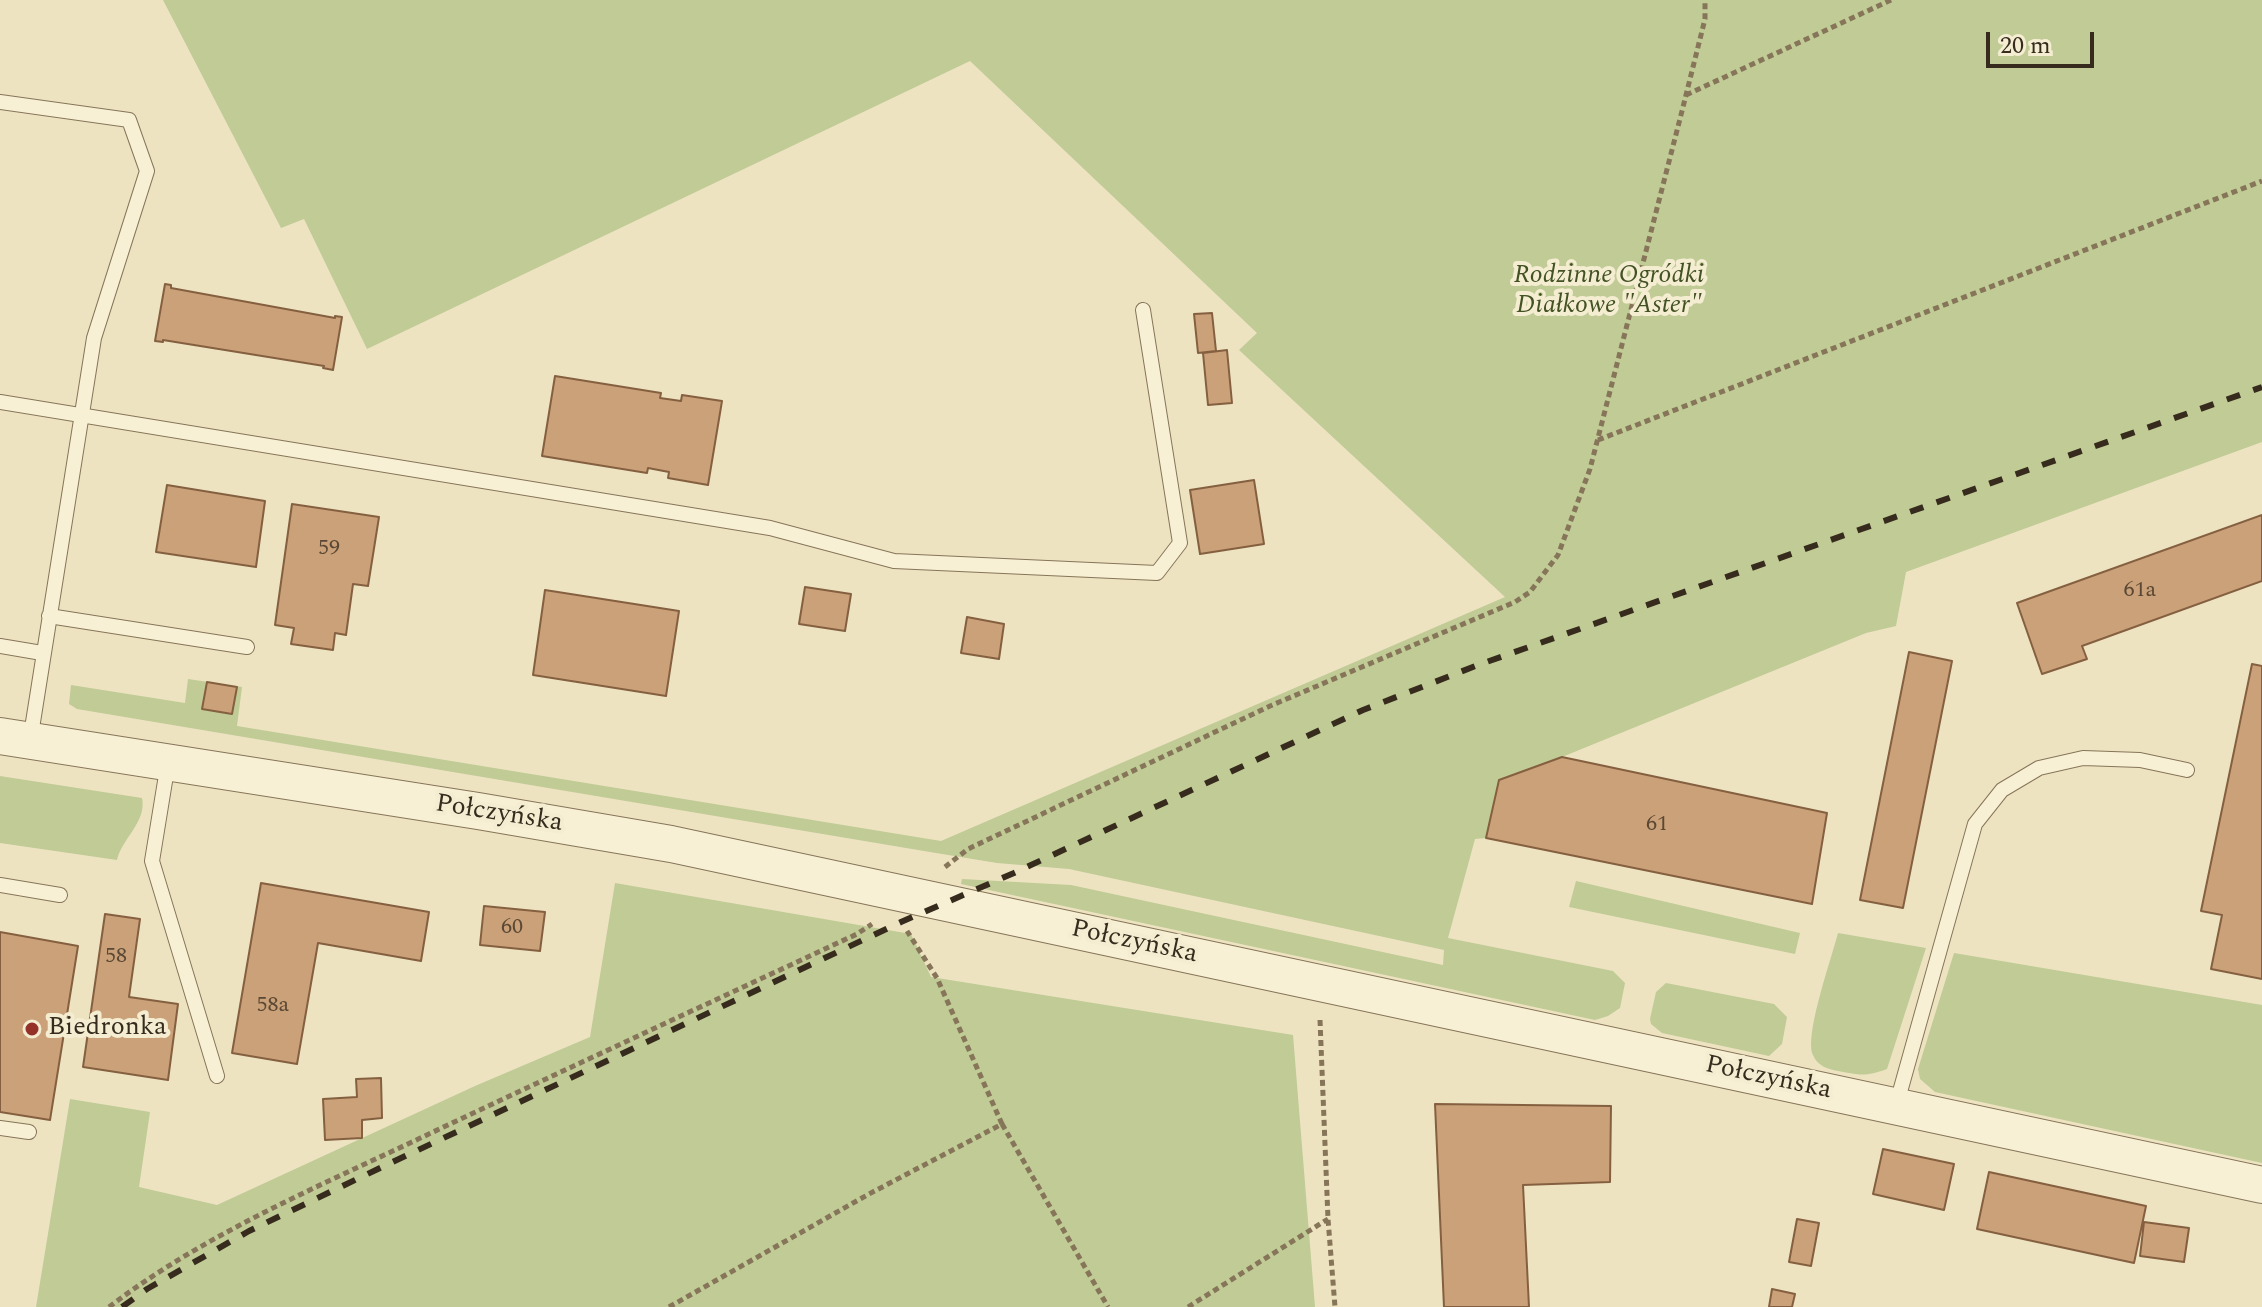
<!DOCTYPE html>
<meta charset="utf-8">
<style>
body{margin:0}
#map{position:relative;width:2262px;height:1307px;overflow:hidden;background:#ede3c1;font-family:Spectral,serif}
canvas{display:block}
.scale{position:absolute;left:1986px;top:32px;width:108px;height:36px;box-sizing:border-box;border:4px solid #362b1d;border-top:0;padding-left:10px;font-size:24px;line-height:28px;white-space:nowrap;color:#362b1d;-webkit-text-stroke:6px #f4edd1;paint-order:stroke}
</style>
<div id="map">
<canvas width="2262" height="1307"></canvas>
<div class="scale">20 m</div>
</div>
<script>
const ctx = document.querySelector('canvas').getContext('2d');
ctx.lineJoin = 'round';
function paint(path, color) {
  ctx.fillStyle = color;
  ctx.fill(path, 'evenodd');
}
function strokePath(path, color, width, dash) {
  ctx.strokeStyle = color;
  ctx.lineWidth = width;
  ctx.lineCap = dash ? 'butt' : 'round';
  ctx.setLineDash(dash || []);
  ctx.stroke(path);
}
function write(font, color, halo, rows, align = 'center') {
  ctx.font = font + ' Spectral,serif';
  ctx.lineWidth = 8;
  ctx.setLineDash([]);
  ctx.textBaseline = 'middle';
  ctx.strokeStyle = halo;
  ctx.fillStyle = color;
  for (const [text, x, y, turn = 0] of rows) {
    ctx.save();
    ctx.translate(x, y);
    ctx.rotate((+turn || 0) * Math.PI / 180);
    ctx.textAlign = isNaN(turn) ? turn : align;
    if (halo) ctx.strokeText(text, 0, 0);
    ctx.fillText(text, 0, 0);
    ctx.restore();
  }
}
const green = new Path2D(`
 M163,0H2262V442L1906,572L1896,626L1866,633L1562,757L1500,780L1486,838L1475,839L1448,938L1613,971L1625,983L1620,1008L1608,1016L1595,1020L961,884L962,879L1071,885L1443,965L1444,950L1069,869L997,863L930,852L77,709L69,704L71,685L185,703L188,679L242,687L237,726L941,841L1505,597L1239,350L1257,333L970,61L367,349L304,219L281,228Z
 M0,776L142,798C147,822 122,838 117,860L0,843Z
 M1576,881L1800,933L1795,954L1569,907Z
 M615,883L911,934L931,977L1293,1035L1315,1307H36L70,1099L150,1112L139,1187L217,1205L475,1086L590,1037Z
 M1838,933L1926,948L1887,1069C1865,1077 1861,1075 1838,1071C1828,1069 1817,1066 1813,1055C1804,1036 1832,957 1838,933Z
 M1954,953L2262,1005V1163L1935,1092L1920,1079L1918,1069Z
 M1666,983L1774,1004L1787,1017L1782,1044L1769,1056L1662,1033L1651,1024L1650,1019L1656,992Z`);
const building = new Path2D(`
 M165,284L171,285V288L335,318V316L342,317L333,370L323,368L324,366L163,340V342L155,341Z
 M1212,313L1216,351L1198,353L1194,314Z
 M1227,350L1232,403L1208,405L1203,353Z
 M555,376L661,393L660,398L681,401L682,395L722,401L708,485L668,478L669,472L648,468L647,473L542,456Z
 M1254,480L1264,544L1200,554L1190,490Z
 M167,485L265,501L256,567L156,552Z
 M292,504L379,517L368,586L353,584L346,635L335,633L333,650L291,644L294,628L275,625Z
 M2262,515V581L2082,646L2087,659L2042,674L2017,603Z
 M805,587L851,594L845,631L799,624Z
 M545,590L679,611L666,696L533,675Z
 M967,617L1004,624L999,659L961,653Z
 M1909,652L1952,661L1903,908L1860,900Z
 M2252,664L2262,666V979L2211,969L2222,915L2201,911Z
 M207,682L237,687L232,714L202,709Z
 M1562,757L1827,813L1812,904L1486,838L1499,780Z
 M261,883L429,912L421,961L318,943L297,1064L232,1053Z
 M484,906L545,912L540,951L480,945Z
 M105,914L140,919L129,997L178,1004L168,1080L83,1067Z
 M0,932L78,946L50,1120L0,1112Z
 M381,1078L382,1118L362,1120V1138L325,1140L323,1099L357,1097L356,1079Z
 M1435,1104L1611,1106L1610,1182L1523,1185L1529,1307H1444Z
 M1883,1149L1954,1164L1944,1210L1873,1194Z
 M1989,1172L2146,1206L2134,1263L1977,1229Z
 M1797,1219L1819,1223L1811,1266L1789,1262Z
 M2144,1222L2189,1228L2184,1262L2140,1256Z
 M1772,1289L1795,1294L1792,1307H1769Z`);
const path = new Path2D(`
 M1686,95L1891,0
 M1598,440L2262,181
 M945,867L968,849L1270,706L1515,602L1530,592L1558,555L1590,469L1682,111L1705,19V0
 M1320,1020L1328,1219L1335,1307
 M1002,1124L1108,1307
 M109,1307C201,1237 308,1191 412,1142C560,1072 709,1003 857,934L872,924
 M669,1307L869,1194L1002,1124L937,978L907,931
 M1188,1307L1328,1219`);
const service = new Path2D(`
 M0,102L129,120L147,171L94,338L30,741
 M0,402L770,528L894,561L1157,573L1180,543L1143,310
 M49,616L247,647
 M0,646L42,653
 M168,763L152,861L217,1076
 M0,885L60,895
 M1896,1106L1975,824L2002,790L2039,768L2083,758L2140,760L2187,770
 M0,1128L29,1132`);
const tertiary = new Path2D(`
 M0,736L478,811L671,844L2262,1185`);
const rail = new Path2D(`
 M122,1307L147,1289L249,1231L380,1168L901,922L1014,873L1363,710L1478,665L2262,387`);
const markers = [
 [32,1029,8,"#94322a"]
];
const numberNames = [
 ["59",329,550],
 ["61a",2140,592],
 ["61",1657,826],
 ["60",512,929],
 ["58",116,958],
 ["58a",273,1007]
];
const parkNames = [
 ["Rodzinne Ogródki",1609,277],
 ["Diałkowe \"Aster\"",1609,307]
];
const streetNames = [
 ["Połczyńska",499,815,9],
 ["Połczyńska",1134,943,12],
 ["Połczyńska",1768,1079,12]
];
const poiNames = [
 ["Biedronka",48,1029]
];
paint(green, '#c0cb96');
paint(building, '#caa178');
strokePath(building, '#856040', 2);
strokePath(service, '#867559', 16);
strokePath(tertiary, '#867559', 38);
strokePath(path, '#867559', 5, [6, 4]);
strokePath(service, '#f8f0d4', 14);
strokePath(tertiary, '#f8f0d4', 36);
strokePath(rail, '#362b1d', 6, [14, 14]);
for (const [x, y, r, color] of markers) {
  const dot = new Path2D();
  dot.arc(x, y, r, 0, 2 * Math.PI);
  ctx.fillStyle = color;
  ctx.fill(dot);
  strokePath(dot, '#f4edd1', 3);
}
write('22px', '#5b4834', null, numberNames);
write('italic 26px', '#435224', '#f4edd1', parkNames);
write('26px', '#362b1d', '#f4edd1', streetNames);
write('26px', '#362b1d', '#f4edd1', poiNames, 'left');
</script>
